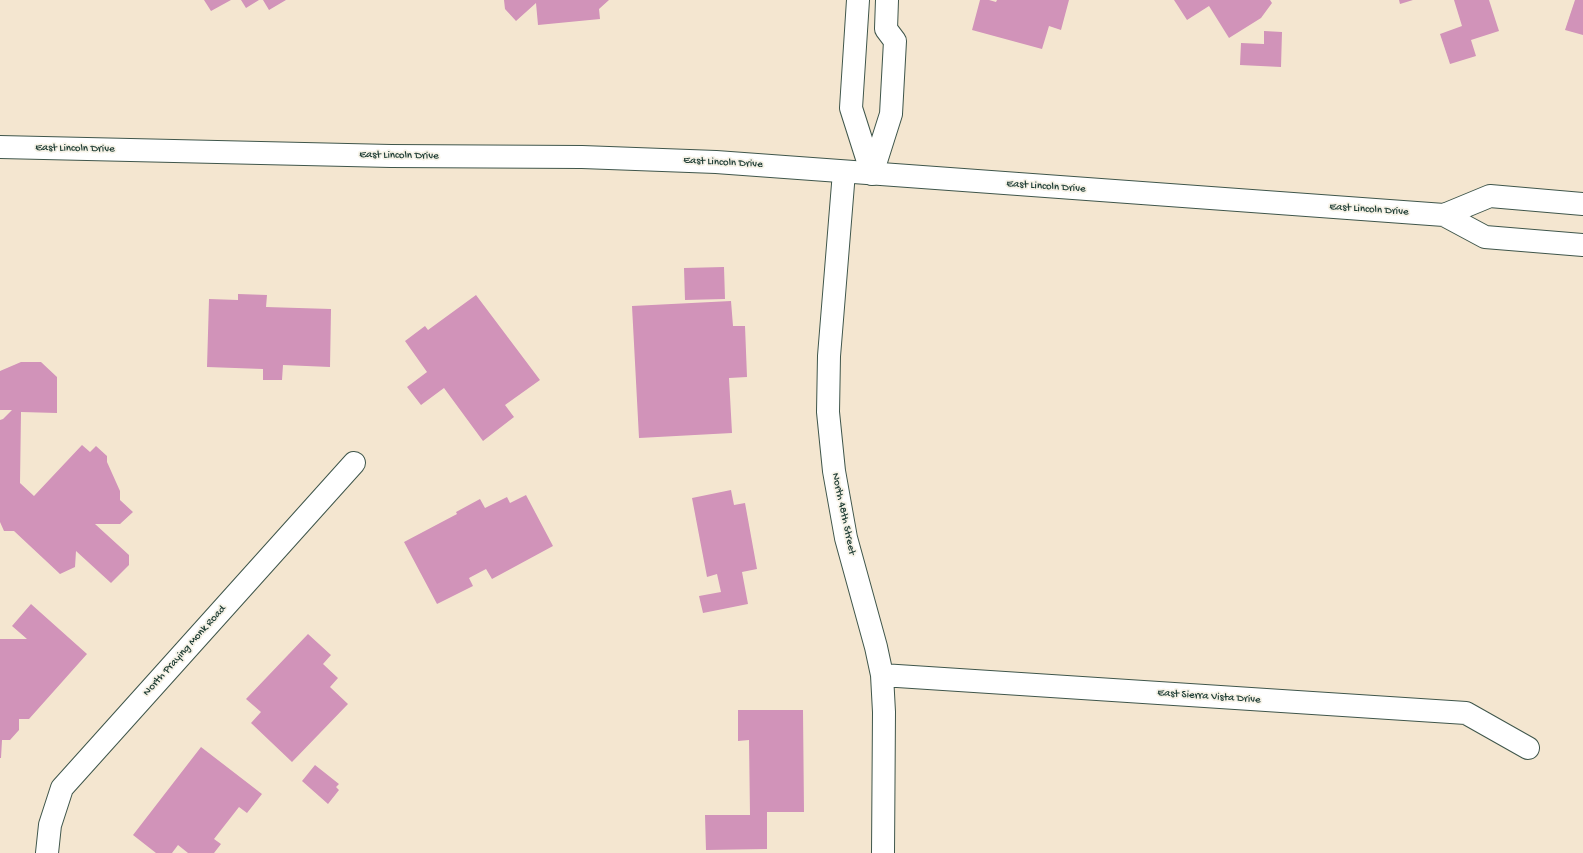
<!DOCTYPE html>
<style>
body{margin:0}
canvas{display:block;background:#f4e6d0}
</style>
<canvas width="1583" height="853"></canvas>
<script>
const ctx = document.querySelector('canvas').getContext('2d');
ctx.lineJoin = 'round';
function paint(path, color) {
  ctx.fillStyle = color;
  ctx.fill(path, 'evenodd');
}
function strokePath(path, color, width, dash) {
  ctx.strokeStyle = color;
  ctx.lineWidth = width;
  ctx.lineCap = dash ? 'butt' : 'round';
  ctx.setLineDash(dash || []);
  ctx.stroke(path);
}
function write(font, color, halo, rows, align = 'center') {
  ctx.font = font + ' "Gochi Hand",sans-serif';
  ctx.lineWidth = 3.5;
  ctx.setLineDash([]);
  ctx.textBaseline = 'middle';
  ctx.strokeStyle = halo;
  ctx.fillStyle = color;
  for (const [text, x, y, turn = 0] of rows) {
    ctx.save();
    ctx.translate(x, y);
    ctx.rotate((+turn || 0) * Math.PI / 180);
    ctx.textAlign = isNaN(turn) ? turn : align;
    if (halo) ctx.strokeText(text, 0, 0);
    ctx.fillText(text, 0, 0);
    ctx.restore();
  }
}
const building = new Path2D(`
 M204,0H231L211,11Z
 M241,0H259L246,8Z
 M263,0H286L269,10Z
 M504,0H609L599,9L600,19L538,25L536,3L516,21L505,9Z
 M980,0H989L996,2L997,0H1069L1061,30L1049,26L1042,49L972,30Z
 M1174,0H1270L1272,3L1261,18L1229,38L1209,6L1187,20Z
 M1399,0H1413L1400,4Z
 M1454,0H1489L1499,31L1471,40L1476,56L1450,64L1440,34L1462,26Z
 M1575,0H1583V35L1565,30Z
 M1264,31L1282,32L1281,67L1240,65L1241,43L1264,44Z
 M724,267L725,299L685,300L684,268Z
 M238,294L267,295L266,307L331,309L330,367L283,365L282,380H263V369L207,367L209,299L238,300Z
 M476,295L540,380L505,405L514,417L483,441L444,388L421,405L407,387L427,372L405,341L425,326L428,330Z
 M731,301L733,326H745L747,377L729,378L732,433L639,438L632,306Z
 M21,362H41L57,377V413L21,412L20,483L34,496L82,445L90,452L96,446L107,456V462L120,491V500L133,512L120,524H95L129,555V565L111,583L76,551L75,567L60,574L14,531H4L0,522V420L3,419L12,410H0V371Z
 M731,490L734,505L745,503L757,569L742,572L748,604L703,613L699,596L721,592L717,574L707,577L692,498Z
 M526,495L553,546L492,579L486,569L469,578L473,586L437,604L404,542L457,514L456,512L480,499L485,508L507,497L510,503Z
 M31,604L87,654L29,719H19V730L10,740H2L1,758H0V639H27L12,626Z
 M308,634L331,655L323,664L338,678L330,687L348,704L292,762L251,723L261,712L246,699Z
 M738,710H803L804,812H767V849L706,850L705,815H750L749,740L738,741Z
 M201,747L262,794L247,813L239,807L214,839L221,844L214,853H188L178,845L172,853H156L133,835Z
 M315,765L339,784L336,787L339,790L328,804L302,781Z`);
const minor = new Path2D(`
 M858,0L851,108L872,174
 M844,172L829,356L828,412L834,471L846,538L876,647L882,675L884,712L883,853
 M872,174L891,114L895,41L886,29L887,0
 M882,675L1466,713L1528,748
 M47,853L50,825L62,788L354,463`);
const major = new Path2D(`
 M0,147L391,156L582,157L716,162L1444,215L1485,237L1583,245
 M1444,215L1490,196L1583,204`);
const streetNames = [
 ["East Lincoln Drive",75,149,1],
 ["East Lincoln Drive",399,156,1],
 ["East Lincoln Drive",723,163,3],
 ["East Lincoln Drive",1046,187,4],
 ["East Lincoln Drive",1369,210,4],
 ["North 48th Street",843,514,78],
 ["North Praying Monk Road",185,651,-48],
 ["East Sierra Vista Drive",1209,697,4]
];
paint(building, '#d193b9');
strokePath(minor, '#3f564b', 24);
strokePath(major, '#3f564b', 24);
strokePath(minor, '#fff', 22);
strokePath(major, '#fff', 22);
write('11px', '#1f3d34', '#f7f3e8', streetNames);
</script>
